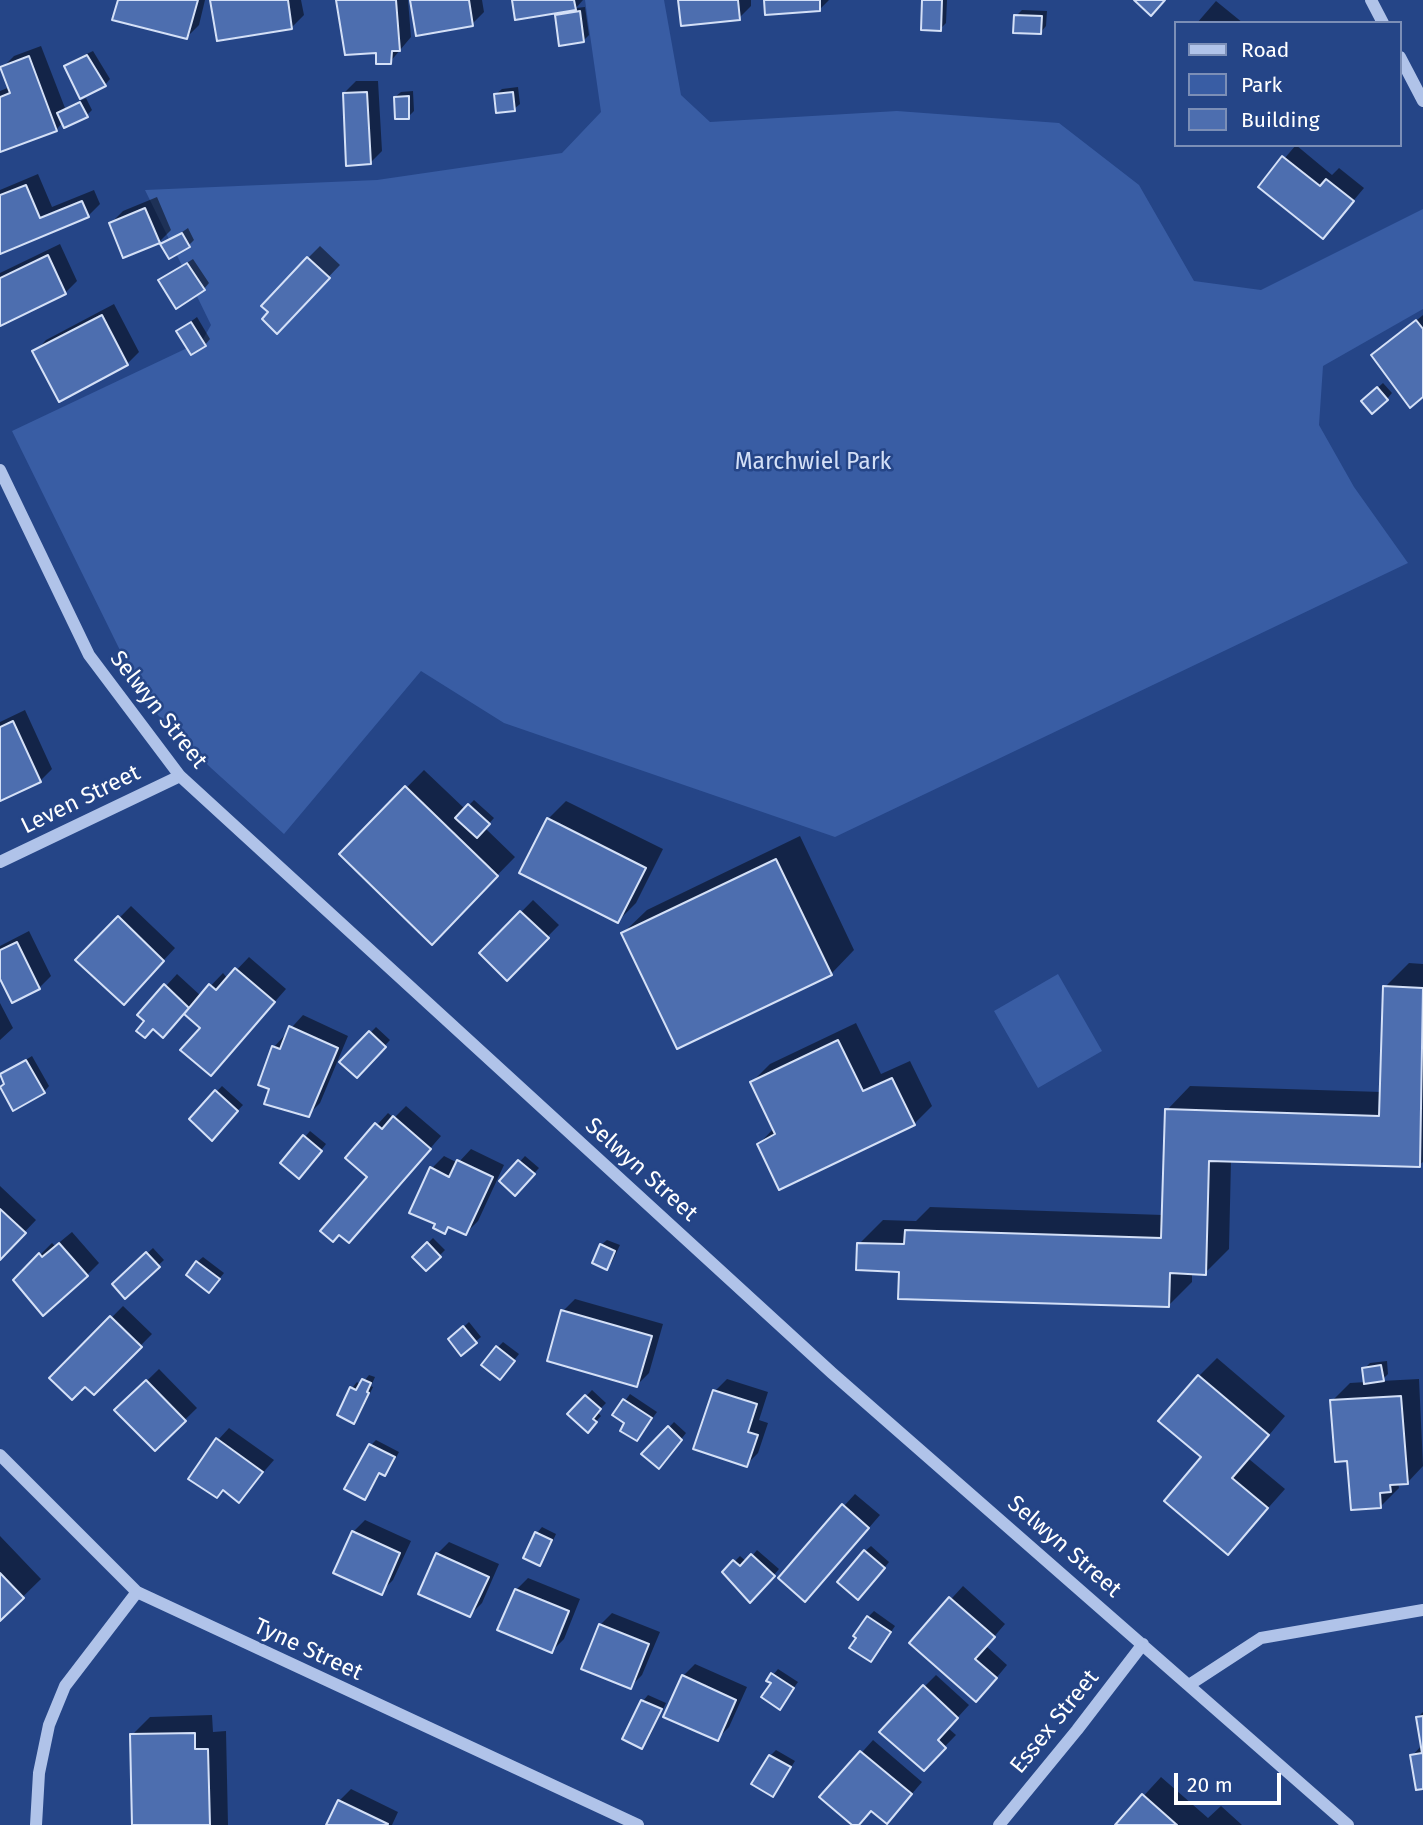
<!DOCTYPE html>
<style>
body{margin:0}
#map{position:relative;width:1423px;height:1825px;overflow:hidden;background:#254587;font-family:"Fira Sans",sans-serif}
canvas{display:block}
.legend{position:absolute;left:1174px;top:21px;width:228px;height:126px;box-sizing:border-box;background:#254587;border:2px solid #7c8fb7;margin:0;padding:9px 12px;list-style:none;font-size:21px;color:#fff}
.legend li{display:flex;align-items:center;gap:14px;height:35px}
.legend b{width:35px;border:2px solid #7c8fb7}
.scale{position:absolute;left:1174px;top:1773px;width:107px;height:32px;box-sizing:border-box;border:4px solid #fff;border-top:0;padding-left:9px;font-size:21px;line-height:24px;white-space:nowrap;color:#fff;-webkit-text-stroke:5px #254587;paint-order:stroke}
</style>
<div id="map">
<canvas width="1423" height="1825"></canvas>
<ul class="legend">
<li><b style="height:9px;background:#b0c3e9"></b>Road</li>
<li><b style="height:19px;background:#395da4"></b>Park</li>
<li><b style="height:19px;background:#4d6eaf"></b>Building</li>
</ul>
<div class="scale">20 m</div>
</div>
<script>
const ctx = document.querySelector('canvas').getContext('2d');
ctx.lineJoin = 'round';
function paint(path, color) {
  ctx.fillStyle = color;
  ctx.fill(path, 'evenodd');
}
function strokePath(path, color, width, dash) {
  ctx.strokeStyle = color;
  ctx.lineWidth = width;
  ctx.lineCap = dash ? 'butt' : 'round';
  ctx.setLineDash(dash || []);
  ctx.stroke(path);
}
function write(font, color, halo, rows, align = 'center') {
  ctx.font = font + ' "Fira Sans",sans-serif';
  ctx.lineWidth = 5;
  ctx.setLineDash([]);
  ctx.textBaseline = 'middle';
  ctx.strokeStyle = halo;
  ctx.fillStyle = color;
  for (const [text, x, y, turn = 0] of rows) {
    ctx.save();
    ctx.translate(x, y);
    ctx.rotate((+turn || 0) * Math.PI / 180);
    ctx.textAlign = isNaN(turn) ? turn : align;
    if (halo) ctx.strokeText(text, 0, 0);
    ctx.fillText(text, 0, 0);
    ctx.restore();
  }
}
const green = new Path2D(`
 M585,0H664L681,95L710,122L897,111L1059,123L1139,185L1194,281L1261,290L1423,209V309L1323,366L1319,425L1354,487L1408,563L835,837L504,723L421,671L284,834L211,768L146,703L12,431L202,341L211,325L145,190L377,180L562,153L601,112Z
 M1058,974L1102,1051L1038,1088L994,1011Z`);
const shadow = new Path2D(`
 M119,0H205L199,25L187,37Z
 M212,0H301L304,15L292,27Z
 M338,0H408L411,37L390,62L378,51Z
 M412,0H482L484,12L472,24Z
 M514,0H583L576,8L585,7L589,35L584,40L556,15L561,11Z
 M680,0H751V6L739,18Z
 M766,0H829L819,10Z
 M924,0H947L946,23L940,29Z
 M1216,1L1243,23H1197Z
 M1022,10L1047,11L1046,26L1041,32L1016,16Z
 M41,46L65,108L86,98L92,110L87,115L63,122L57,129L0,150V91L10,87L2,68L14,56Z
 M93,51L110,79L105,85L66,66L72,61Z
 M356,81H378L382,151L370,163L344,93Z
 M518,87L520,104L514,109L496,94L502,89Z
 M413,91L414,111L408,117L395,97L401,92Z
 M1296,145L1332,175L1339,168L1364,188L1323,237L1260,187Z
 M38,174L52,207L94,190L100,204L88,216L0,252V190Z
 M157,197L171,230L159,242L111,223L123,211Z
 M188,228L194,240L189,245H163Z
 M60,244L77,281L65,293L0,324V273Z
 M320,246L340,265L277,331L308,258Z
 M193,259L209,283L204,289L160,280Z
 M114,304L139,352L127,364L35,352L46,340Z
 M1423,315V395L1374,356Z
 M197,317L210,339L205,345L178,331Z
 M1383,383L1392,393L1387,399L1363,401Z
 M25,710L52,769L40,781L0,799V722Z
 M424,770L465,809L474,800L494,818L485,828L515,857L432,942L341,854Z
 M566,801L663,849L636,903L618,921L548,819Z
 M800,836L854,950L831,974L623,933L647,910Z
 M533,900L559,925L507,978L481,953Z
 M131,906L175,948L136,990L78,960Z
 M29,931L51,976L39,988L0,975V946Z
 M249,957L286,989L222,1062L203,1028L185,1012L166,986L177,974L201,996L223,973L228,979Z
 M1409,963L1423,964V1162L1419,1165L1231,1160L1229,1249L1205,1273L1192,1272V1282L1168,1306L901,1270L859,1244L883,1220L916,1221L930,1207L1163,1215L1167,1110L1190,1086L1382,1092L1385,987Z
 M0,1003L13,1028L0,1040Z
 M303,1015L348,1036L320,1103L308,1115L272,1088L261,1084L274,1047Z
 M856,1023L881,1074L910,1061L932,1106L914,1124L759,1144L774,1128L752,1082L770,1064Z
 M376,1027L390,1040L357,1076L342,1062Z
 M32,1056L49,1086L44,1092L1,1086L5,1082L1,1075Z
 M222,1086L243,1105L212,1138L191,1119Z
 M406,1106L441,1136L360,1229L377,1125L388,1113L394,1118Z
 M310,1131L326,1144L305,1171L283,1163Z
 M471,1149L504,1165L478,1221L466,1233L451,1226L445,1232L437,1223L432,1168L444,1156L458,1163Z
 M525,1156L539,1168L515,1194L502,1181Z
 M0,1186L36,1220L0,1258Z
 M72,1232L99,1263L87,1275L15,1280L52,1243L55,1246Z
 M433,1238L445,1250L426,1269L414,1257Z
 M607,1240L620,1245L612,1262L607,1268L601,1245Z
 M153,1248L164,1260L125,1296L114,1284Z
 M203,1257L224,1273L214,1285L197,1262Z
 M575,1299L663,1324L649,1373L637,1385L563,1311Z
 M123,1306L152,1334L94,1393L85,1384L52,1378Z
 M469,1322L481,1337L475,1342L456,1334Z
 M503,1342L519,1354L505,1372L497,1348Z
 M1217,1358L1285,1416L1249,1459L1285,1489L1228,1553L1204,1457L1199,1376Z
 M1387,1361L1388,1374L1381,1381L1419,1379L1423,1466L1408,1482H1398L1399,1488L1381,1506L1349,1459L1332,1401L1350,1383L1366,1382L1364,1369L1370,1363Z
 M159,1369L197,1408L155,1449L117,1410Z
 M369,1375L375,1377L371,1386L373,1387L359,1416L354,1421L339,1414L352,1388L357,1382L361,1385Z
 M727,1379L768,1392L759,1420L768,1423L758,1453L746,1465L715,1391Z
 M592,1390L606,1403L597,1412L601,1416L588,1430L569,1414Z
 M630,1394L657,1412L637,1439L627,1422L615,1415Z
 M674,1422L686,1433L664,1461L644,1454Z
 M229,1428L274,1460L239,1500L224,1488L218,1440Z
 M376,1440L399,1452L390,1469L384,1474L381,1472L370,1492L365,1498L371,1445Z
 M855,1494L880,1515L817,1588L844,1506Z
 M365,1520L411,1541L393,1580L381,1592L353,1532Z
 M542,1527L556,1534L545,1558L540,1564L525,1557L537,1533Z
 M0,1536L41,1579L0,1619Z
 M449,1542L499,1564L482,1603L470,1615L437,1554Z
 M871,1546L889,1562L864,1593L865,1551Z
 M757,1550L779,1569L756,1596L724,1572L740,1556L747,1562Z
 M528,1578L580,1599L564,1639L552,1651L516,1590Z
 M963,1586L1005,1624L986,1646L1007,1665L988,1688L912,1642Z
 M874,1611L895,1626L876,1654L868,1617Z
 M612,1613L660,1632L642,1675L630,1687L600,1625Z
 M695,1664L747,1687L729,1727L717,1739L683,1676Z
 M778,1669L798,1682L780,1707L773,1675Z
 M936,1675L969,1705L948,1728L956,1735L924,1768V1687Z
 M648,1695L666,1703L647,1742L642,1747L624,1739L643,1701Z
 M1423,1712V1787L1412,1756L1422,1745L1417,1718Z
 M212,1715L213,1732L226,1731L228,1825H134L132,1735L150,1717Z
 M873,1740L922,1782L898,1810H872L855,1825L822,1797Z
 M776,1750L795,1761L773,1795L770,1756Z
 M1161,1777L1208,1818L1221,1806L1242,1825H1117Z
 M351,1789L398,1812L392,1825H328L339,1801Z`);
const building = new Path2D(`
 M118,0H198L187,39L112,20Z
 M210,0H288L292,29L217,41Z
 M336,0H396L400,51H392L391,64H376V53L345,55Z
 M410,0H469L473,26L416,36Z
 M512,0H574L576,10L515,20Z
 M678,0H738L740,20L681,26Z
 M764,0H820V11L765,15Z
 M922,0H942L941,31L921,30Z
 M1134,0H1165L1151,16Z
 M580,11L584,42L559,46L555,15Z
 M1014,15L1042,16L1041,34L1013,33Z
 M87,55L106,86L80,99L64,66Z
 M29,56L57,131L0,152V97L10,93L0,67Z
 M367,92L371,164L346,166L343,93Z
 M513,92L515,111L496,113L494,94Z
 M409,96V119H395L394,97Z
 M80,102L88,117L64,128L57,113Z
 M1282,156L1320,186L1326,179L1354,201L1323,239L1258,187Z
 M26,185L40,218L82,201L89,217L0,254V195Z
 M145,208L160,243L123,258L109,223Z
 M182,233L190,247L169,259L160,244Z
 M48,255L66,294L0,326V278Z
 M307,257L330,278L277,334L262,319L268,312L261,306Z
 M187,263L205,290L176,309L158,280Z
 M102,315L128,365L59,402L32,351Z
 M1416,320L1423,329V397L1410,408L1371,355Z
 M191,322L206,346L191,355L176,331Z
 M1377,387L1388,400L1372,414L1361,401Z
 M13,721L41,782L0,801V727Z
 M405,786L498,876L432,945L339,854Z
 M468,804L490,824L477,838L455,818Z
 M547,818L646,868L618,923L519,873Z
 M776,859L832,975L677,1049L621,933Z
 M520,911L549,938L507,981L479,953Z
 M118,916L164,961L124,1005L75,960Z
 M17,942L40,989L12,1003L0,979V950Z
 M235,968L275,1002L211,1076L180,1050L200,1028L184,1014L209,984L216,990Z
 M164,984L189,1008L163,1038L153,1029L145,1038L136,1031L144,1021L137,1015Z
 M1383,986L1423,988L1420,1167L1209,1161L1206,1275L1170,1273L1169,1307L898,1299L899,1272L856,1270L857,1243L904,1244L905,1230L1161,1238L1165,1109L1379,1116Z
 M289,1026L338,1048L309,1117L264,1104L269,1089L258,1085L272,1046L280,1049Z
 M369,1031L386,1047L357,1078L339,1062Z
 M838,1040L863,1091L892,1078L915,1125L779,1190L757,1144L775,1134L750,1082Z
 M26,1060L45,1093L13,1111L0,1087L4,1084L0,1074Z
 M215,1090L238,1111L212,1141L189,1119Z
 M393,1116L431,1149L349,1243L339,1235L333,1242L320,1231L367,1177L345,1158L375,1123L382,1129Z
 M303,1135L322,1151L299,1179L280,1163Z
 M457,1160L493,1177L466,1235L448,1227L445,1234L433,1228L435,1224L409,1213L430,1167L449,1177Z
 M518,1160L535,1174L515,1196L499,1181Z
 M0,1209L26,1233L0,1260Z
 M427,1242L441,1257L426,1271L412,1257Z
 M59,1243L88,1276L43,1316L13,1280L39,1253L42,1257Z
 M600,1244L615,1251L607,1270L592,1263Z
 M146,1252L160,1267L125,1299L112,1284Z
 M196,1261L220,1279L209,1293L186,1275Z
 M561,1310L652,1336L637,1387L547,1361Z
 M110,1316L142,1347L94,1395L85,1387L72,1400L49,1378Z
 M463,1326L477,1343L461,1356L448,1339Z
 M496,1346L515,1361L500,1380L481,1365Z
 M1381,1365L1384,1381L1364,1384L1362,1368Z
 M1198,1375L1269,1435L1232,1478L1268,1508L1228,1555L1164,1501L1201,1457L1158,1421Z
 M362,1379L371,1383L367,1392L369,1393L354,1424L337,1415L350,1387L356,1390Z
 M146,1380L186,1421L155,1451L114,1410Z
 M713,1390L757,1404L748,1432L758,1435L747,1467L693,1449Z
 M585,1395L601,1409L593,1419L597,1422L588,1433L567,1414Z
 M1401,1396L1408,1484L1390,1485L1391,1492L1380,1493L1381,1508L1351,1510L1347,1461L1335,1462L1330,1400Z
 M623,1399L652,1418L637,1441L620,1431L624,1423L612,1415Z
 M668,1426L682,1440L659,1469L641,1454Z
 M216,1438L263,1472L239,1503L223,1490L217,1498L188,1479Z
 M369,1444L395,1457L385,1476L379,1473L365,1500L344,1489Z
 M842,1504L869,1528L805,1602L778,1578Z
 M352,1531L400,1553L382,1595L333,1573Z
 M535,1532L552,1540L540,1566L523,1558Z
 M864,1550L885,1568L858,1600L837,1582Z
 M436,1553L489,1577L470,1617L418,1594Z
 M751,1554L775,1576L750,1603L722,1572L733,1560L740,1566Z
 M0,1573L24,1598L0,1621Z
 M515,1589L569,1611L552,1653L497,1630Z
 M949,1597L995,1637L975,1659L997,1678L976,1702L909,1643Z
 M867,1616L891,1632L871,1662L849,1648L856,1638L853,1636Z
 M599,1624L649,1644L631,1689L581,1669Z
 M771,1673L794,1688L780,1710L761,1697L771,1683L766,1681Z
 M682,1675L736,1700L718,1741L663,1717Z
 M923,1685L958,1718L938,1740L946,1748L924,1771L879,1732Z
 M641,1700L662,1709L642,1749L622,1739Z
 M1423,1716V1789L1416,1790L1410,1755L1422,1753L1416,1717Z
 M195,1733V1749H208L210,1825H132L130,1734Z
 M860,1751L912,1794L887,1824L871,1811L859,1825H852L819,1797Z
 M769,1755L791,1767L773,1797L751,1784Z
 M1142,1794L1177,1825H1115Z
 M338,1800L388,1824L387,1825H326Z`);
const minor = new Path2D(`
 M1371,0L1383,23
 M1400,57L1423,101
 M0,470L89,655L180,776L832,1373L1348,1825
 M0,862L180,776
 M0,1455L137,1592L638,1825
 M1189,1685L1261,1638L1423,1610
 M36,1825L39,1773L49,1725L65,1686L137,1592
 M999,1825L1077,1730L1143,1644`);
const parkNames = [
 ["Marchwiel Park",813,463]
];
const streetNames = [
 ["Selwyn Street",158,710,52],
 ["Leven Street",81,800,-26],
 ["Selwyn Street",641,1170,42],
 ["Selwyn Street",1064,1547,41],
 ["Tyne Street",308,1650,25],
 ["Essex Street",1055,1722,-51]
];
paint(green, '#395da4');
paint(shadow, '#0007');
paint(building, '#4d6eaf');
strokePath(building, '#d4e0f7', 2);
strokePath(minor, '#b0c3e9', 12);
write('23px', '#d4e0f7', '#254587', parkNames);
write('23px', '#fff', '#254587', streetNames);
</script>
